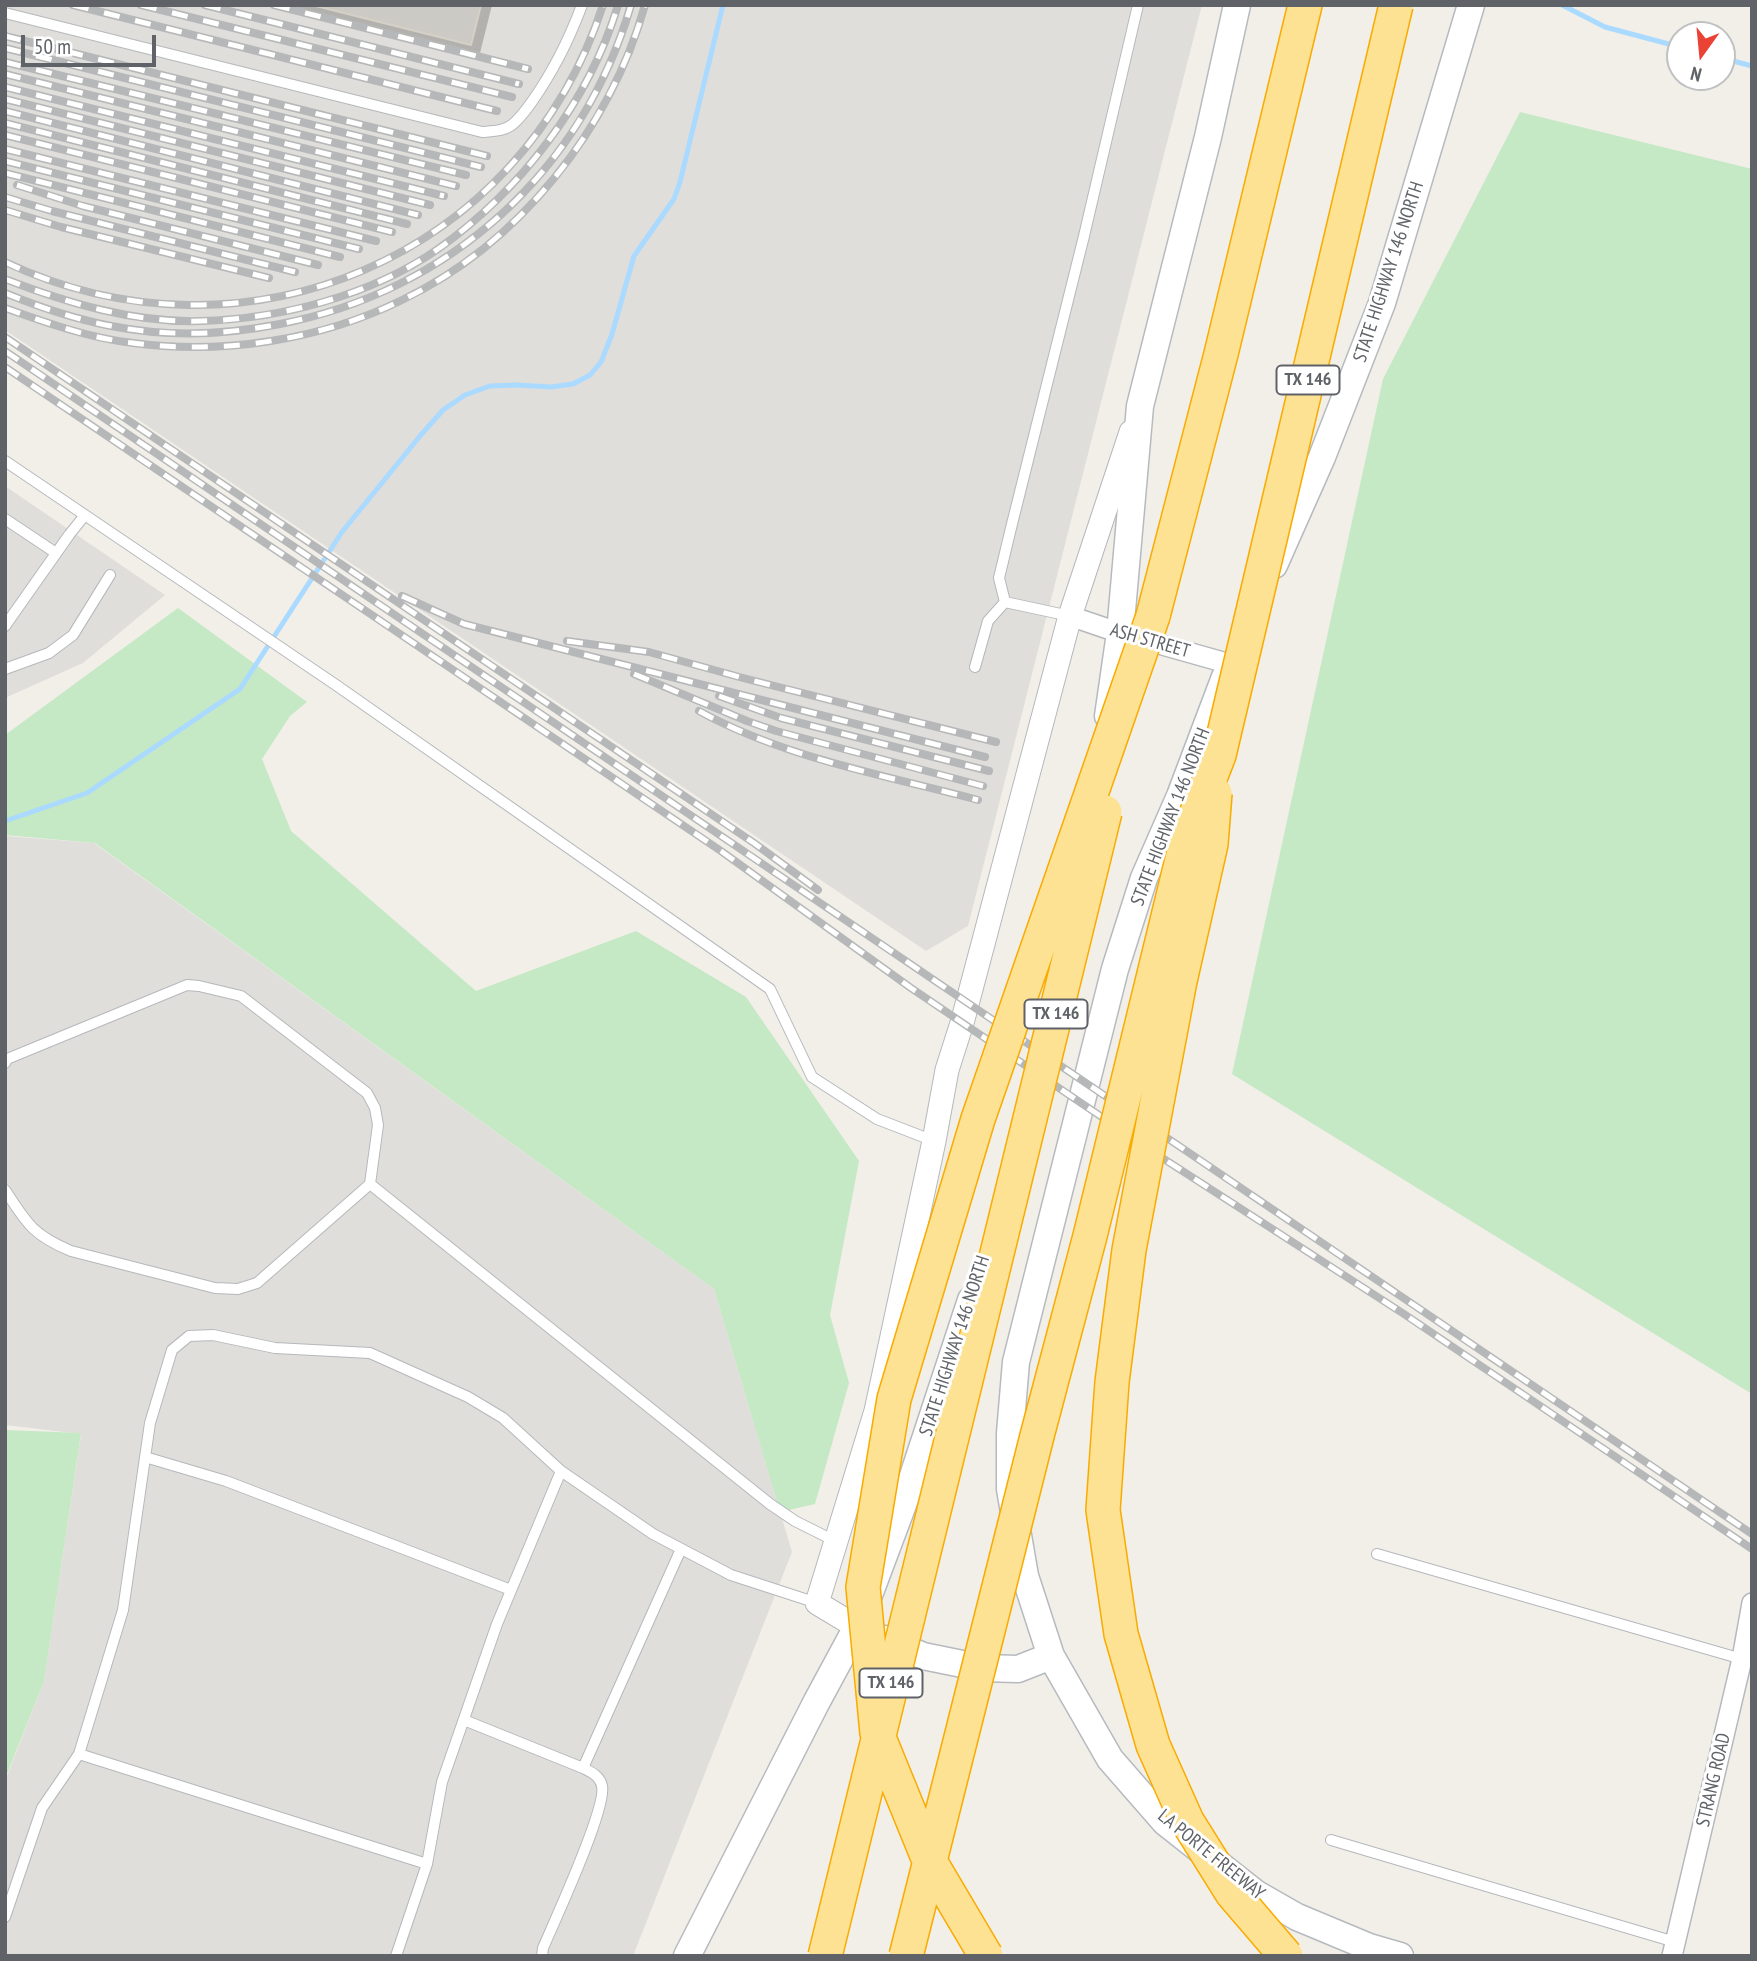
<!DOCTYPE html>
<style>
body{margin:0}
#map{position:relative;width:1757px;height:1961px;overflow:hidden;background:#f1efe8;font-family:"PT Sans Narrow",sans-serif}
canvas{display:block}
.frame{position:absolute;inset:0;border:7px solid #5f6368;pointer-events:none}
.north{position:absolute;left:1666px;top:21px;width:70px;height:70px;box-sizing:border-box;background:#fff;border:2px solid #bfc1c3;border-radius:50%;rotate:195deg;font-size:19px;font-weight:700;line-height:28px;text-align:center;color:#5f6368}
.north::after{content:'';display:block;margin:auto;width:24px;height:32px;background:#ea4335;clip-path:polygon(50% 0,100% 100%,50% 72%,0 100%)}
.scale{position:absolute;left:21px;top:35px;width:135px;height:32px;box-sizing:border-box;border:4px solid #5f6368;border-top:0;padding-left:9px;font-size:21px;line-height:24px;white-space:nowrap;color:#5f6368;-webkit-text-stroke:5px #fff;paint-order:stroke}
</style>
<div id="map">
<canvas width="1757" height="1961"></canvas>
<div class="frame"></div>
<div class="north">N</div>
<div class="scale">50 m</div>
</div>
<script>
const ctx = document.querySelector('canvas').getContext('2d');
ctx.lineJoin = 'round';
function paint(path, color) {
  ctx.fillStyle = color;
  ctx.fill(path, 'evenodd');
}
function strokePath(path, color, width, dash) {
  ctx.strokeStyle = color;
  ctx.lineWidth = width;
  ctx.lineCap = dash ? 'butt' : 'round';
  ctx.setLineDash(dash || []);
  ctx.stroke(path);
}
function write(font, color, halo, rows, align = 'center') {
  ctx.font = font + ' "PT Sans Narrow",sans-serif';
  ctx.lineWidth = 6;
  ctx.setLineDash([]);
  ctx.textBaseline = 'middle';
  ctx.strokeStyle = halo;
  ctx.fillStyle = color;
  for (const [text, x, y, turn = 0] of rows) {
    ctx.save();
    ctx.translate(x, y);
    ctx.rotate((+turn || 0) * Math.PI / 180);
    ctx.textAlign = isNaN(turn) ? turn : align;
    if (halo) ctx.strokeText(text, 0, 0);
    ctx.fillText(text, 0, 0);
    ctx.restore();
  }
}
const industrial = new Path2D(`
 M5,5H1202L968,926L926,951L5,330Z
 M5,486L165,595L83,663L5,698Z
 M5,836L94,843L714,1289L792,1552L633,1956H5V1781L44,1681L81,1434L5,1425Z`);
const green = new Path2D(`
 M1520,112L1752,169V1394L1232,1074L1383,379Z
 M178,608L307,702L290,716L262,759L291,831L476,991L636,931L746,997L859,1161L830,1315L849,1383L815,1504L780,1512L714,1289L95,843L5,835V735Z
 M5,1430L81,1433L44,1681L5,1779Z`);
const shadow = new Path2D(`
 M288,5H492L480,53Z`);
const stream = new Path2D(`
 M1562,5L1605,27L1680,47
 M1722,58L1752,66
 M5,821L87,793L240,689L342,532L420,436L443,410L465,395L490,386L517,385L551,387L573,384L590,375L601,362L612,334L634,256L674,199L680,182L723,5`);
const building = new Path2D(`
 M312,5H481L471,45Z`);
const service = new Path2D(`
 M5,13L482,132C493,131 505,131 513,124C520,118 526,110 531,103C553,72 569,40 582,5
 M5,461L336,685L770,989L812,1077L877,1119L934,1141
 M5,519L56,553
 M1005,602L999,578L1011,528L1084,236L1138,5
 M5,626L69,535L85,515
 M975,667L988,621L1005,602L1070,616
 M5,669L49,653L73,635L110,575
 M5,1063L7,1059L187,985L199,986L241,996L367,1093L375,1108L378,1125L370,1184L257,1283L238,1289L215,1288L71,1251C33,1235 27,1224 5,1190
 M370,1184L770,1504L795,1521L835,1541
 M145,1457L226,1481L511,1590
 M1377,1554L1742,1659
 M464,1720L583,1768
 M79,1754L427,1864
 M1331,1840L1675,1942
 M5,1917L42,1808L79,1754L123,1610L150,1423L172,1350L189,1336L213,1335L275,1348L370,1353L468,1397L503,1418L561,1471L653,1534L731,1575L817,1603
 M396,1956L427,1864L442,1782L497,1624L561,1471
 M542,1956L543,1948C555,1920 607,1808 602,1786C600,1776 591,1772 583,1768L681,1549`);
const minor = new Path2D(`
 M1070,616L1120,633L1230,664
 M1672,1956L1742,1659L1752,1603`);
const tertiary = new Path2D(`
 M857,1627L817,1603L876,1411L934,1141L947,1070L962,1023L1070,616L1131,432`);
const secondary = new Path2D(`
 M1274,565L1322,457L1382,303L1471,5
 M1225,677L1180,796L1144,878L1115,969L1016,1362L1010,1433V1489L1025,1576L1051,1656L1110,1759L1165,1822L1255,1893L1297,1917L1369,1947L1400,1956
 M1108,716L1120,633L1140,406L1208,137L1237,5
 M885,1639L923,1656L982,1668L1018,1669L1051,1656
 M687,1956L816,1703L857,1627L907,1494L971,1300`);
const motorway = new Path2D(`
 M1153,616L1221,354L1305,5`);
const rail = new Path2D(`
 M73,5L497,111
 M141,5L512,97
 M205,5L519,84
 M274,5L528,69
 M5,36L487,156
 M5,48L481,167
 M5,62L466,175
 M5,74L456,186
 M5,87L444,196
 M5,99L430,205
 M5,111L418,215
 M5,123L407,224
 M5,135L392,232
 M5,149L376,241
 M5,161L359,249
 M5,173L340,257
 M17,185L83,206L318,265
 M5,197L52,211L295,272
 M5,210L61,227L269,278
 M5,262C245,375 521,257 603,5
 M5,279C67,303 134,323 201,321C281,319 372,295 438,249C520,191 589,102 618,5
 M5,293C39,307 75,319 111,326C167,337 225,335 280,324C450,291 582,172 631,5
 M5,308C47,323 89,338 133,343C223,355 321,340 402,300C519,244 610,129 645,5
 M5,337L754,843L818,890
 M5,351L1752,1534
 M5,367L721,851L911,988L976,1032L1167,1161L1404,1314L1752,1549
 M402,596L464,624L985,757
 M567,641L649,652L743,678L996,742
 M634,674L747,721L776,731L983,786
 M719,696L781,718L989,771
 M699,711C785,758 884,775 978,800`);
const motorwayBridge = new Path2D(`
 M1215,793L1211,844L1180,981L1129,1250L1112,1382L1103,1510L1121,1634L1153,1745L1187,1821L1232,1893L1286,1956
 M825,1956L1105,812
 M906,1956L1037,1436L1090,1236L1188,835L1219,755L1396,5
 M986,1956L928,1858L877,1733L863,1587L894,1399L978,1119L1153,616`);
const shields = [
 [1308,380,63],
 [1056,1014,63],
 [891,1683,63]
];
const shieldNames = [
 ["TX 146",1308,380],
 ["TX 146",1056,1014],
 ["TX 146",891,1683]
];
const streetNames = [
 ["STATE HIGHWAY 146 NORTH",1389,272,-72],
 ["ASH STREET",1150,641,16],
 ["STATE HIGHWAY 146 NORTH",1171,817,-69],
 ["STATE HIGHWAY 146 NORTH",955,1346,-72],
 ["STRANG ROAD",1714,1780,-77],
 ["LA PORTE FREEWAY",1211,1855,39]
];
paint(industrial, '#e0deda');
paint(green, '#c5e8c5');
paint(shadow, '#0003');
strokePath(stream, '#aadaff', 5);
paint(building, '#cccac5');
strokePath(building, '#d6d1c6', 2);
strokePath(service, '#b5b8bc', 12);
strokePath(minor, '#b5b8bc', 22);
strokePath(tertiary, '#b5b8bc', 25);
strokePath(secondary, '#b6babf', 29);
strokePath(motorway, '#f9ab00', 36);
strokePath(service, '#fff', 10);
strokePath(minor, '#fff', 19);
strokePath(tertiary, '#fff', 23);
strokePath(secondary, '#fff', 26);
strokePath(motorway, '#fde293', 33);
strokePath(rail, '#b6b7b8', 8);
strokePath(rail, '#fff', 5, [16]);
strokePath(motorwayBridge, '#f9ab00', 36, []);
strokePath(motorwayBridge, '#fde293', 33);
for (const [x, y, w] of shields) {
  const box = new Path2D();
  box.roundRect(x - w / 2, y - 14.5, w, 29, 5);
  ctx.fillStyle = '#fff';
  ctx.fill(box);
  strokePath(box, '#5f6368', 2);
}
write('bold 18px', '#5f6368', null, shieldNames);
write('19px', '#5f6368', '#fff', streetNames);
</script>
